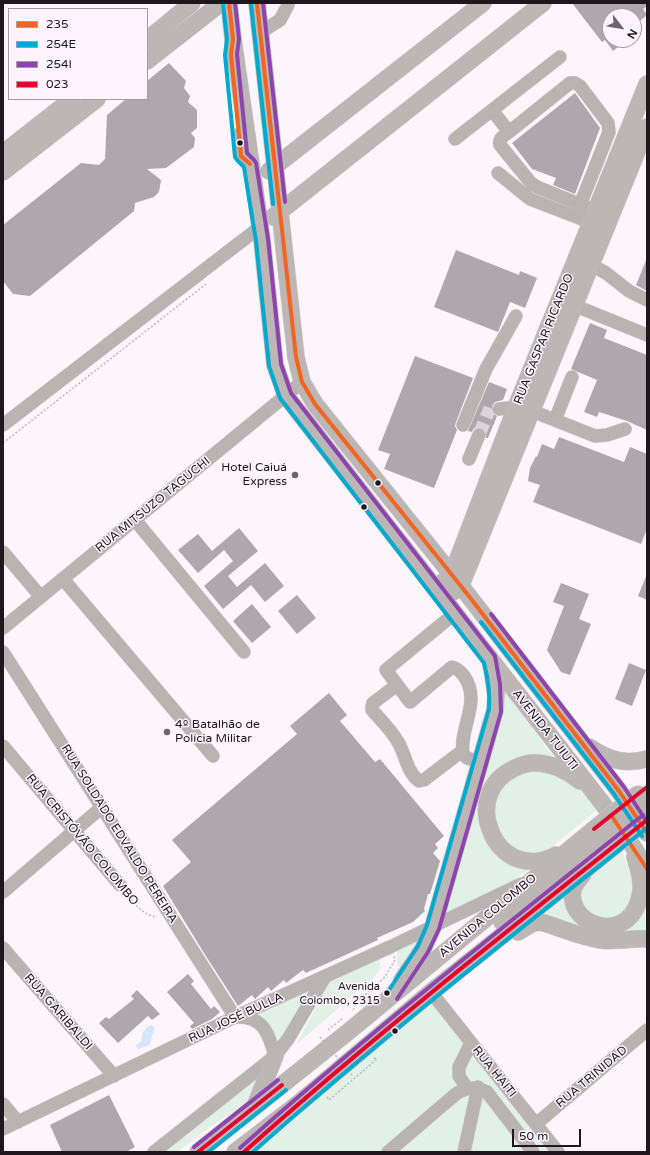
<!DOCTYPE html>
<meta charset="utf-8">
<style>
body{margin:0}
#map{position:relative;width:650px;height:1155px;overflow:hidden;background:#fcf6fc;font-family:"Varela Round",sans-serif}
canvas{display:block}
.frame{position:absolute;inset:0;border:4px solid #1e171d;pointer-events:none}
.legend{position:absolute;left:8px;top:8px;width:140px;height:92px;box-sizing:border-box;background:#fff3fe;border:1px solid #a59ba4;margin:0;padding:5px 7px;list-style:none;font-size:12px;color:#1e171d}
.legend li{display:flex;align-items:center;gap:8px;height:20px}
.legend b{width:20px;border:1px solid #a59ba4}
.north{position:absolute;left:602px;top:8px;width:40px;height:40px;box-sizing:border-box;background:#fff3fe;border:1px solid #a59ba4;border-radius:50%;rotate:121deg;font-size:11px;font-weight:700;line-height:16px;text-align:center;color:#1e171d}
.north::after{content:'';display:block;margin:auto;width:14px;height:18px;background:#6c656b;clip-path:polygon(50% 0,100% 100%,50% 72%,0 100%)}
.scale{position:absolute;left:512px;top:1129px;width:69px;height:18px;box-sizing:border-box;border:2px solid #1e171d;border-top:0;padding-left:5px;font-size:12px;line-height:14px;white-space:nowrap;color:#1e171d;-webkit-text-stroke:3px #fff3fe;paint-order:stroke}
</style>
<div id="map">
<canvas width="650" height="1155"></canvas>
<div class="frame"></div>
<ul class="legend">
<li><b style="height:5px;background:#f26522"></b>235</li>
<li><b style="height:5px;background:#00a9ce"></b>254E</li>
<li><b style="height:5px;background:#8e44ad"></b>254I</li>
<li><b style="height:5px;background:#e4002b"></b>023</li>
</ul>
<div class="north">N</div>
<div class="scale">50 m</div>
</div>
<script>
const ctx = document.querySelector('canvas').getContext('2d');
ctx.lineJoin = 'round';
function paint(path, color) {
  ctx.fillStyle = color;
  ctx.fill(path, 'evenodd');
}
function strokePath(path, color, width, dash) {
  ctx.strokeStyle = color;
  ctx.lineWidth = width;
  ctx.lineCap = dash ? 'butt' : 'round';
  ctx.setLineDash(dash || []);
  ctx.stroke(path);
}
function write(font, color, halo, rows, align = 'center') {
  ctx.font = font + ' "Varela Round",sans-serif';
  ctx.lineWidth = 3;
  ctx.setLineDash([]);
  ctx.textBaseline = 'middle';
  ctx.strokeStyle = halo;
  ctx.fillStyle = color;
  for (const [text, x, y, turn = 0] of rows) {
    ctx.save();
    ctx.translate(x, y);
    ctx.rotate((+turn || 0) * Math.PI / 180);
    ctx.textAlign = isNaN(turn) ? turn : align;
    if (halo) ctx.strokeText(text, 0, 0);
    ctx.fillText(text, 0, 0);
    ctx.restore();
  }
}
const green = new Path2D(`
 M502,687L558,763L530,760L482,803L517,867L529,870L493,894L439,915Z
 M542,768L581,788L597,810L552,847L539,854L524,853L512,849L495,829L493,803L500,786L511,775Z
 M622,850L632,876L636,894L629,913L606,924L579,904L580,881Z
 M567,893L592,932L538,918Z
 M647,896V932L617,934Z
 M420,938L402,968L397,966V949Z
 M378,955L381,968L374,977L296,1045L330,981Z
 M325,977L275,1056L271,1041L245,1017Z
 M431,992L557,1152H246Z
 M259,1075L250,1099L235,1111L209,1128L178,1152H161Z`);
const water = new Path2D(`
 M152,1025L155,1028L149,1045L138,1049L136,1045L141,1042L142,1034L147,1027Z`);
const building = new Path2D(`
 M572,3H647V6L643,9L647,15L634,26V16H610V40H627L613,51L605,40L602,42Z
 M169,63L186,81L184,88L190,96L188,102L197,110V128L191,133L195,138L194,147L166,168L147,169L161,180L159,192L154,197L135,203L134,211L30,296L13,294L3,281V225L81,163L99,165L105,159L107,115L126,99H147V81Z
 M575,93L600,128L575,194L553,185L556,178L532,169L512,143Z
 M456,250L519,275L520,271L537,278L525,308L510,302L498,332L434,307Z
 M647,258V291L636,285Z
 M590,323L607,330L604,338L647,355V430L627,421L599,412L597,417L584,412L597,380L571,369Z
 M415,356L473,378L456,422L455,426L457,430L434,488L384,469L390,454L378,450Z
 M489,382L507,389L503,400L495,402L492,406V413L497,416L488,438H486V430L482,428H474L472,432L468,431Z
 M559,437L624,462L630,447L647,454V529L641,544L533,502L540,485L528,481L530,468L536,456L537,457L542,444L554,449Z
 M239,528L258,551L228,576L237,587L265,563L284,586L265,602L251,585L223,609L204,586L233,561L224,550L198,573L178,550L198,534L212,551Z
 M647,574V600L638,596Z
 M561,583L589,594L579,619L591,624L570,675L561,672L547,650L564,606L553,602Z
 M297,595L316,618L297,634L278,611Z
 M252,604L271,627L252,643L233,621Z
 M629,663L646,670L632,706L615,699Z
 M329,693L347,715L340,721L375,762L380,759L444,836L435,844L438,848L433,853L440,861L430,894H428L424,909L425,911L413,922L377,938L378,940L306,973L303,970L286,983L284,980L271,991L268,987L255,999L252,995L238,1006L204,953L163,886L191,862L172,840L297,734L290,726Z
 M188,974L194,981L191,984L211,1009L214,1006L220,1012L212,1019L192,1029L190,1026L194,1023L167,992Z
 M137,990L160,1014L152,1020L148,1016L118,1043L99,1023L106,1017L109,1019L134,999L131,996Z
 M109,1095L135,1147L126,1152H62L50,1125Z`);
const minorTunnel = new Path2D(`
 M479,435L490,408`);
const path = new Path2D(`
 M3,443L206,284
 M126,893C135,904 143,915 157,917
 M353,1010L358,1001L384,978L395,960L394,956
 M328,1030L343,1018
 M327,1097L329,1100L377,1059L374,1058`);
const minor = new Path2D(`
 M261,32L280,20L288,5V3
 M492,110L509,132C504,136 498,138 500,145L531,183L537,187L589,208
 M509,132L570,83H575L580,86L608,123L609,132L580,205
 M239,134L241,156L250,164
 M455,139L560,57
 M498,173L530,199L592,223
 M584,261L606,273L629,291L647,300
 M566,302L647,335
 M499,409L516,407L532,411L595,436L607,435L625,429
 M555,420L572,377
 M3,425L260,227
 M463,425L486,369L516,316
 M469,459L479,435
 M135,520L244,652
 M3,552L41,597
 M63,579L213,756
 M454,614L386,670L410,702L452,667C457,668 461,672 464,676C482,702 459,727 463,754L467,758L480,762
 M3,628L302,382
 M3,652L235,1017
 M397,685L373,703L372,707V710C381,720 392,731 398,742C406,755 406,771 419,781L424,780L462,751
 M3,746L120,885
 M3,892L102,807
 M3,948L114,1076
 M431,992L558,1152
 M237,1017C263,1016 269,1034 275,1056
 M467,1088L459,1076V1067L471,1043
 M3,1104L18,1122
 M536,1124L647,1030
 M3,1129L235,1017L390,947L521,884
 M154,1152L275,1056L288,1039L325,977
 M388,1152L457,1093C469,1087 474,1086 487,1092L533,1152
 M464,1152L478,1087`);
const major = new Path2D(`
 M229,3L233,39L262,240L275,365L286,396L603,804L632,845L647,869
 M257,3L296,357L302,382L315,404L468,595L619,791L647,833
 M147,40L192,3
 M147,61L221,3
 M3,153L72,99
 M269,171L483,3
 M3,172L97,99
 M273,217L543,3
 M444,581L452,574L516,407L647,84
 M453,592L461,585L647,127
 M589,747C609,760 624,765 647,759
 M556,855C543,863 529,863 515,858C505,853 496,844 492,834C480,808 488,780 515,768C521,765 528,763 535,763C551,763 568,771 580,781
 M583,874C580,879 574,884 573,890C566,928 634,948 641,890C642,879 638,867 635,857
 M502,922L601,839
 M518,932L533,923L541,922C561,928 581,937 601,940C616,942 632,938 647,939
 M402,980L423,949L433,927L495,710L496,694L491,664
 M255,1106L275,1056
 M198,1152L348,1032L593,830
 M235,1152L299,1103L431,992L611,849`);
const pathBridge = new Path2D(`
 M320,1037L353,1076`);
const majorBridge = new Path2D(`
 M593,830L638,794
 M601,839L645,805
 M611,849L647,820`);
const bus1 = new Path2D(`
 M229,3L233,39L231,54L241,156L250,164
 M257,3L296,357L302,382L315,404L468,595L619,791L647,833
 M611,815L647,869`);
const bus2 = new Path2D(`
 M223,4L227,39L225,55L235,157L237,160L244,167L256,241L269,366L280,398L484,663C488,678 490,693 489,709L427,925L418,946L387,993
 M251,4L273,204
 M481,622L614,794L642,836
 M208,1152L286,1090
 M253,1152C380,1039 514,934 647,828`);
const bus3 = new Path2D(`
 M235,3L239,39L237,54L247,153L254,160L256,163L268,239L281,364L291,393L495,656L500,684L501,712L439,929L428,952L397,999
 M263,3L285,202
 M491,614L624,787L647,822
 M194,1147L278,1080
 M240,1148C370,1032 507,924 643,815`);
const bus4 = new Path2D(`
 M594,829L647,787
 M198,1152L282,1085
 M244,1152C374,1036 511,928 647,820`);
const markers = [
 [240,143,3.5,"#1e171d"],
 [295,475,4,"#6c656b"],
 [378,483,3.5,"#1e171d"],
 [364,507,3.5,"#1e171d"],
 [167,732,4,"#6c656b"],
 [387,993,3.5,"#1e171d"],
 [395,1031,3.5,"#1e171d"]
];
const busNames = [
 ["Avenida",380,987],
 ["Colombo, 2315",380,1001]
];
const streetNames = [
 ["RUA GASPAR RICARDO",544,339,-68],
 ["RUA MITSUZO TAGUCHI",153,505,-39],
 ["AVENIDA TUIUTI",545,730,52],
 ["RUA SOLDADO EDVALDO PEREIRA",119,834,58],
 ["RUA CRISTÓVÃO COLOMBO",82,840,50],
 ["AVENIDA COLOMBO",488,916,-40],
 ["RUA GARIBALDI",58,1012,49],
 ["RUA JOSÉ BULLA",236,1018,-25],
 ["RUA HAITI",494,1072,51],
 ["RUA TRINIDAD",592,1077,-40]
];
const poiNames = [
 ["Hotel Caiuá",287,468],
 ["Express",287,482],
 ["4º Batalhão de",175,725,"left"],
 ["Polícia Militar",175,739,"left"]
];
paint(green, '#e2f1e8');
paint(water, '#d4e6fc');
paint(building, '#aea7ad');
strokePath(minorTunnel, '#dbd5db', 13, [13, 6]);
strokePath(minor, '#d8d3d7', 14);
strokePath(major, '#d8d3d7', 18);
strokePath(path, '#bbb7b8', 1.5, [2, 2]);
strokePath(minor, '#b9b4b1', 13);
strokePath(major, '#bcb6b5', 17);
strokePath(majorBridge, '#d8d3d7', 18, []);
strokePath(pathBridge, '#bbb7b8', 1.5, [2, 2]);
strokePath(majorBridge, '#bcb6b5', 17);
strokePath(bus1, '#f26522', 4);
strokePath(bus2, '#00a9ce', 4);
strokePath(bus3, '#8e44ad', 4);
strokePath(bus4, '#e4002b', 4);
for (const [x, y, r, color] of markers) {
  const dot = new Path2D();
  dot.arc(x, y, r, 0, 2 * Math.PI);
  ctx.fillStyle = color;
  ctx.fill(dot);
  strokePath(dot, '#fff3fe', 1.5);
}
write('11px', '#1e171d', '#fff3fe', busNames, 'right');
write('12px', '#1e171d', '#fff3fe', streetNames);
write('12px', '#1e171d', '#fff3fe', poiNames, 'right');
</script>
